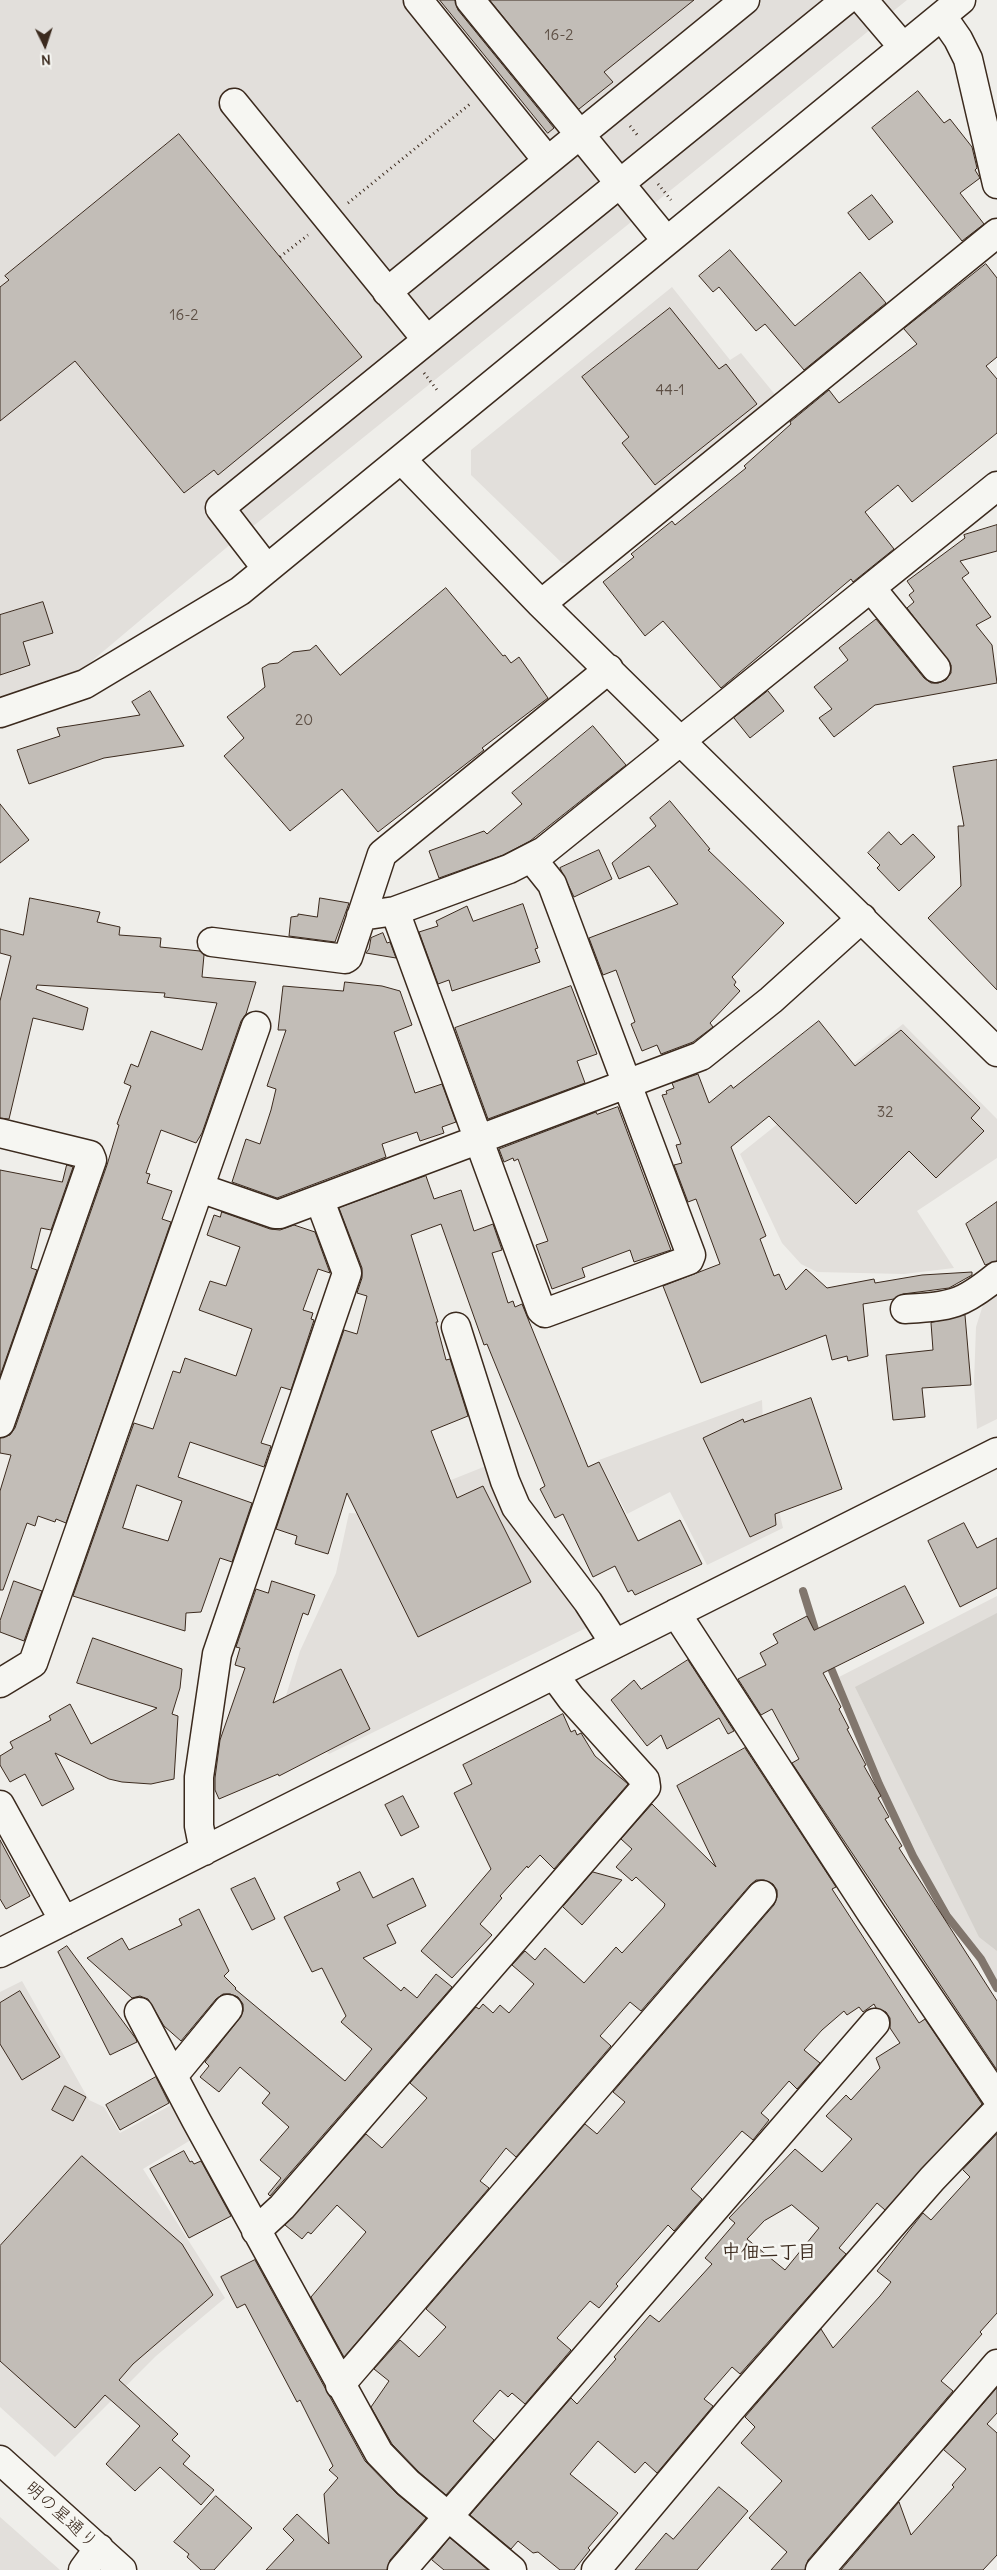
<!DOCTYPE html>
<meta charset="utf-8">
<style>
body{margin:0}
#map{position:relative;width:997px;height:2570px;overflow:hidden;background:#efeeea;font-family:Delius,sans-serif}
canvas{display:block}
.north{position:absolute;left:20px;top:20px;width:50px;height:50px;-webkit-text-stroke:4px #f6f6f2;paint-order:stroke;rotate:176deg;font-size:14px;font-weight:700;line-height:20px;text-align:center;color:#3b2a1e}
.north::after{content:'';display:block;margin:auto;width:18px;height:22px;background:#3b2a1e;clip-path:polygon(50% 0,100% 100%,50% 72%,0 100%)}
</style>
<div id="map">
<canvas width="997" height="2570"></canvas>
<div class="north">N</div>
</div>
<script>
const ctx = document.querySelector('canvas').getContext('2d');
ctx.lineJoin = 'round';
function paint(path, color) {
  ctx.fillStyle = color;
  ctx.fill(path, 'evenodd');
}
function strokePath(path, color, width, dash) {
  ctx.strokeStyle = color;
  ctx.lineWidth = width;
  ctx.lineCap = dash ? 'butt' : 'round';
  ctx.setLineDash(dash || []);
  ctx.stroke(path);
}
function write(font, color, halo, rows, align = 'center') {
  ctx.font = font + ' Delius,"Klee One",sans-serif';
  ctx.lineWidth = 5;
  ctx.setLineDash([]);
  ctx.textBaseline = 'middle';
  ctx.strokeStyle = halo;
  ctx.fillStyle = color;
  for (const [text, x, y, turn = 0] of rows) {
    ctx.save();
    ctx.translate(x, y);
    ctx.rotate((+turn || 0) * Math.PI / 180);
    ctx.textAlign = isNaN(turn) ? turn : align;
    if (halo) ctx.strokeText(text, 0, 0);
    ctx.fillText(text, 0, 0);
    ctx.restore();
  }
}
const built = new Path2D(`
 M0,0H907L226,548L80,671L0,697Z
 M672,287L730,360L741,353L777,397L574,564L562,563L471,475V450Z
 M903,1024L997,1119V1158L917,1211L954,1268L904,1274L817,1272L801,1264L782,1243L740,1154Z
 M997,1283V1419L977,1429L974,1383L976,1327L988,1289Z
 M762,1400L764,1446L783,1528L707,1565L670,1492L627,1514L599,1460Z
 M486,1466L588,1620L586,1628L329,1754L300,1727L283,1705L300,1651L336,1573L349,1513L366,1514Z
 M997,1596V1980L987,1961L955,1921L910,1844L872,1760L839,1677Z
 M22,1981L89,2100L104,2107L120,2133L175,2103L194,2138L143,2169L225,2298L156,2356L55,2457L0,2407V1992Z
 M0,2517L60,2570H0Z`);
const green = new Path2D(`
 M997,1613V1951L979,1937L855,1687Z`);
const stream = new Path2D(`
 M803,1591L818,1639
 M828,1661L879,1784L913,1856L947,1916L981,1959L997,1988`);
const building = new Path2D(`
 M440,0H455L458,10L554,128L548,133Z
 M490,0H694L604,72L613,82L579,109Z
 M918,91L944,123L950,119L972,147L977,168L975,170L980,178L960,193L984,224L962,241L872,128Z
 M179,134L362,357L218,475L214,470L184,493L75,361L0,421V287L9,280L5,276Z
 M872,195L893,222L869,240L848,213Z
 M730,250L795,326L860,272L886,303L804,370L765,324L756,331L719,287L713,292L699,276Z
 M986,264L997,278V357L986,366L997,379V433L912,502L898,485L865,512L894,549L853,582L851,579L721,688L663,621L645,636L603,582L634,557L631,554L672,521L675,525L746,468L744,466L791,424L790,422L829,390L839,403L917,344L904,329Z
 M670,308L719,369L726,364L757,404L655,485L622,443L629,437L582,377Z
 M997,525V551L960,561L969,573L962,578L991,617L976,625L992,645L997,683L875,705L834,737L819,718L832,709L814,687L848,660L839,648L876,619L924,678L931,683H938L946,680L951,673V665L907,608L914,602L909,595L914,591L907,581L965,538L964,535Z
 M446,588L503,656L505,655L511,663L519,657L548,698L482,748L484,750L378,832L342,789L290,831L224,756L244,738L227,717L265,687L262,668L269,664L278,663L293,652L310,650L316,645L340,675Z
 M43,602L53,633L23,642L30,665L0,675V615Z
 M150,691L184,746L104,758L29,784L17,750L60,736L57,728L140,715L132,702Z
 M768,691L784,711L750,738L734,718Z
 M593,726L626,765L530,841L503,855L439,878L429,851L484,831L487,834L522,804L512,793Z
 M997,760V990L928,918L961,886L958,826H964L953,767Z
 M670,801L710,849L708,850L784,923L732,977L736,982L734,985L740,991L710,1023L713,1027L693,1042L661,1054L657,1045L642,1051L631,1024L635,1022L616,970L603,975L589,938L678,904L649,866L619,879L612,863L656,826L650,818Z
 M0,804L29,840L0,863Z
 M889,832L901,845L913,834L935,857L899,891L877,868L880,865L868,853Z
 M599,850L612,879L574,897L560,868Z
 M30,898L100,912L97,922L120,927L119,935L161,938L160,947L200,951L204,955L202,977L256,982L246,1014L241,1021L202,1133L196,1143L161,1130L146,1173L150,1174L147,1183L172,1191L162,1219L171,1222L66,1523L56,1519L55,1522L38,1516L35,1526L27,1523L3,1590H0V1491L11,1455L0,1453V1438L10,1435L15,1428L107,1165L119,1125L117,1124L131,1086L124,1083L131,1064L138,1067L151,1031L202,1050L217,1003L164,997L165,993L37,985L36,989L88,1008L83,1030L33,1018L9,1119L0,1118V1001L11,956L0,953V929L23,935Z
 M320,898L349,903L335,942L289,936L291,917L298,916V914L317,917Z
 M523,904L538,948L535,949L540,962L452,991L449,980L438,984L419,932L438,926L436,921L467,906L473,921Z
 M383,933L387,943L390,942L396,958L366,953L369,949L371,938Z
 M345,982L382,986L400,991L412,1025L394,1032L415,1093L442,1084L456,1122L442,1127L444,1133L420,1141L417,1132L382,1144L386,1157L277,1198L232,1182L246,1139L260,1144L271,1110L276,1089L267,1086L286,1030H278L283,986L343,991Z
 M571,986L597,1054L577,1061L585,1083L488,1119L455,1028Z
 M819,1021L855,1066L901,1030L980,1108L971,1118L984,1131L936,1178L909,1151L856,1204L769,1116L731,1147L766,1236L760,1239L774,1276L779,1274L786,1290L806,1269L827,1288L874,1279L875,1283L922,1275L972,1272V1275L949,1288L903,1294L894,1299L863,1304L868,1356L848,1361L847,1356L832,1360L826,1335L701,1383L663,1286L720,1264L696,1199L688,1202L674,1165L682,1163L676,1145L681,1144L662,1095L667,1094L666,1091L674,1088L672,1083L698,1074L709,1103L731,1085L733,1088Z
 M618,1107L671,1250L634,1262L630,1250L582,1268L585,1277L552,1289L536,1245L548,1241L518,1159L514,1161L513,1158L504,1162L499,1149L596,1112L597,1114Z
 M67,1165L73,1167L51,1230L41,1228L31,1268L37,1270L0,1376V1170L62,1182Z
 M426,1176L434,1199L461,1190L474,1231L493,1224L502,1250L492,1253L508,1303L513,1301L515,1307L522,1304L588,1467L599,1462L638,1541L680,1520L702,1564L635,1595L632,1590L628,1592L615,1566L593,1577L563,1514L555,1518L540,1489L545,1486L487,1344L484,1345L441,1224L411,1235L438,1322H436L446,1360L450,1359L468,1416L431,1431L457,1498L483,1486L531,1582L418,1637L347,1493L328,1554L295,1544L297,1536L276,1529L344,1330L357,1334L367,1296L357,1293L362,1278V1268L339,1208Z
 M997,1202V1261L985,1265L966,1224Z
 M222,1212L270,1229L280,1230L294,1225L315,1232L330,1273L318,1269L303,1310L313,1313L311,1319L314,1320L291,1390L281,1387L261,1443L271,1446L264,1467L190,1442L178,1477L252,1503L232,1562L220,1558L201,1612L186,1613L185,1631L73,1596L134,1423L153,1429L173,1371L180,1373L185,1358L236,1376L252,1329L199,1310L210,1281L226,1286L240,1247L207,1235L214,1215L220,1217ZM137,1485L182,1501L168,1541L123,1528Z
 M965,1315L971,1385L922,1388L925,1417L893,1420L886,1355L933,1350L931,1323Z
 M811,1398L842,1489L775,1514L776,1525L750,1537L703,1438L743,1419L744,1422Z
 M964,1523L977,1548L997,1538V1588L960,1607L928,1541Z
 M14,1581L42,1591L24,1641L0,1632V1621Z
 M272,1581L315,1595L308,1615L303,1613L273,1703L341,1669L370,1729L279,1776L278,1774L219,1799L215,1790V1778L220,1740L245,1668L235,1665L240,1648L236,1647L256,1589L268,1593Z
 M905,1586L924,1623L823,1673L841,1707L839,1709L849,1728L847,1729L866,1765L864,1766L881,1796L878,1798L889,1817L885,1819L902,1846L899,1848L997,2001V2070L792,1763L799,1759L772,1709L761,1715L738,1679L766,1665L760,1653L778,1643L773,1634L807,1616L814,1630Z
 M93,1638L182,1669L180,1688L172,1714L178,1716L174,1779L151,1784L122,1782L109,1779L55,1753L74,1789L42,1806L25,1774L10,1782L0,1765V1756L13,1748L10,1742L51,1720L49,1716L70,1704L91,1744L157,1708L77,1683Z
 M688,1660L734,1731L728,1734L719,1718L667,1749L661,1735L647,1746L611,1700L634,1680L641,1689Z
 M563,1714L571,1732L575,1730L577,1735L581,1733L595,1756L628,1784L554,1869L540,1855L528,1868L527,1866L500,1896L502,1898L480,1924L492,1935L452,1978L421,1951L491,1869L454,1793L472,1784L463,1765Z
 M745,1748L836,1887L832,1889L919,2023L925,2019L982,2104L885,2210L877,2203L839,2248L846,2254L740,2374L732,2367L704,2399L713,2406L657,2473L645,2462L635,2473L598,2441L570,2474L618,2513L588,2548L590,2550L574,2570H560L538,2552L533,2553L518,2541L511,2549L470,2515L571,2398L577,2404L616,2359L614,2357L650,2315L659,2322L712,2264L705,2258L735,2223L729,2218L795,2149L822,2172L852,2139L826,2116L846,2095L851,2100L880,2068L876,2058L900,2043L890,2028V2018L886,2012L876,2008L874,2004L863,2012L859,2007L847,2015L844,2011L822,2030L804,2050L820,2063L797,2089L789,2081L761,2113L769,2120L753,2140L742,2131L691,2189L702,2199L674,2231L668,2225L616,2284L618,2286L599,2308L590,2301L557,2338L571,2350L525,2404L512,2393L508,2397L500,2390L473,2421L494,2440L446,2495L419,2472L392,2444L371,2407L389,2381L374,2369L400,2340L419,2357L446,2327L426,2309L585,2124L597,2134L625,2102L613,2092L774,1905L777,1897V1890L773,1884L764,1880H756L750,1885L641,2011L630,2002L600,2036L611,2046L516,2157L506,2148L480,2181L489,2188L344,2357L311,2297L366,2232L337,2205L311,2234L308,2232L302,2239L285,2225L366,2134L382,2148L427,2098L410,2083L476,2007L479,2009L483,2004L493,2013L500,2005L509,2013L534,1984L512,1965L525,1951L535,1960L545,1948L584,1983L616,1947L622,1953L664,1907L665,1904L636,1877L632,1881L616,1867L632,1849L621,1839L652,1804L716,1867L677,1786ZM792,2205L819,2228L785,2270L747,2239L764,2221Z
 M403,1796L419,1827L401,1836L385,1805Z
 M0,1840L30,1896L6,1909L0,1899Z
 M360,1872L373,1898L413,1878L426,1906L387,1925L396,1943L363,1958L401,1991L404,1987L417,1998L436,1974L452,1987L270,2196L268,2194L281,2178L260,2160L289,2127L262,2103L270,2093L240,2067L219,2092L200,2077L209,2066L205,2062L240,2018L243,2011V2004L238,1997L230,1994H223L216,1999L181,2041L164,2026L148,1999L140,1996L132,1998L87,1958L122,1938L129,1950L182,1925L179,1919L199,1909L229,1971L224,1976L236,1988L235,1989L345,2081L372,2049L341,2022L346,2016L322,1968L312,1972L284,1917L340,1890L337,1883Z
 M593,1872L622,1880L582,1925L563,1907Z
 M255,1878L275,1919L252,1930L231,1889Z
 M67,1946L136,2039L137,2042L110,2055L58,1952Z
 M20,1991L60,2057L22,2080L0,2044V2003Z
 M156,2077L169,2103L120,2130L106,2105Z
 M65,2086L86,2097L73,2121L52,2110Z
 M997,2134V2313L980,2332L982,2334L941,2381L953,2391L808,2560L805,2570H771L787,2552L749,2518L782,2481L741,2443L755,2427L745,2417L821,2329L833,2348L880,2296L891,2282L877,2271L923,2213L931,2220L970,2177L963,2170Z
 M184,2151L190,2162L192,2161L194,2164L201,2161L231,2216L189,2238L150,2169Z
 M82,2156L182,2244L213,2295L133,2364L119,2380L178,2434L172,2440L190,2456L183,2464L214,2490L201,2505L160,2467L135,2491L106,2464L140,2426L105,2395L75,2428L0,2361V2246Z
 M255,2260L365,2461L397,2494L426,2518L390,2560L387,2570H266L294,2540L283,2529L297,2514L329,2544L324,2494L338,2478L329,2470L333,2466L300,2400L297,2402L245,2304L237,2308L221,2277Z
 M997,2388V2413L987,2424L997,2433V2555L983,2570H841L899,2502L911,2535L954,2487L952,2485L966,2469L944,2450Z
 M719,2487L748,2511L697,2570H635L666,2533L673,2539Z
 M216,2496L252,2528L214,2570H201L187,2557L189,2554L174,2542Z
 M450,2538L488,2570H444L432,2560Z`);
const path = new Path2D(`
 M630,126L638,136
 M658,184L671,200
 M348,203L470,104
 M280,257L308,235
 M424,373L437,390`);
const minor = new Path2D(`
 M418,0L547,160
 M470,0L666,240
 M863,0L903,47
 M942,16L958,39L968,59L997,184
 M234,103L427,340
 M387,292L745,0
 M402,460L541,604L997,1052
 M267,569L220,508L846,0
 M871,588L936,668
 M541,604L997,233
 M0,713L85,684L240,591L961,0
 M395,911L541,1310L545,1313L689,1260L691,1255L552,884L532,859
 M361,916L395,911L509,869L544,851L997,486
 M212,942L345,959L348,957L382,854L609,669
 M0,1133L90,1155L92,1160L0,1423
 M200,1188L275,1214H280L701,1056L771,1000L862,918
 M905,1309C951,1306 960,1306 997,1276
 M456,1327L505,1481L516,1507L588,1602L615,1644
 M676,1613L872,1914L997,2098
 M0,1683L33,1663L256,1026
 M0,1805L64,1921
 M204,1851L199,1826V1777L217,1654L347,1273L320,1201
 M0,1953L997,1452
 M139,2012L196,2120L379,2453L408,2483L512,2570
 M173,2076L228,2009
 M256,2231L282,2207L646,1787L645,1780L571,1698L554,1675
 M340,2385L762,1895
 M0,2460L122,2570
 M83,2570L99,2548
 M402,2570L875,2023
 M596,2570L730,2410L932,2179L997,2111
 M820,2570L997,2364`);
const numberNames = [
 ["16-2",559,36],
 ["16-2",184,316],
 ["44-1",670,391],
 ["20",304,721],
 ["32",885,1113]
];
const streetNames = [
 ["明の星通り",61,2515,42]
];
const neighbourhoodNames = [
 ["中佃二丁目",769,2253]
];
paint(built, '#e2dfdb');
paint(green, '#d4d1cc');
strokePath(stream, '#81766d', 8);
paint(building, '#c2bdb7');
strokePath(building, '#3b2a1e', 1);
strokePath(minor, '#3b2a1e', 31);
strokePath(path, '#3b2a1e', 3, [1, 4]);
strokePath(minor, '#f6f6f2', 28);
write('15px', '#5d4f44', null, numberNames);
write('18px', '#3b2a1e', '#f6f6f2', streetNames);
write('bold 19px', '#3b2a1e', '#f6f6f2', neighbourhoodNames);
</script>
